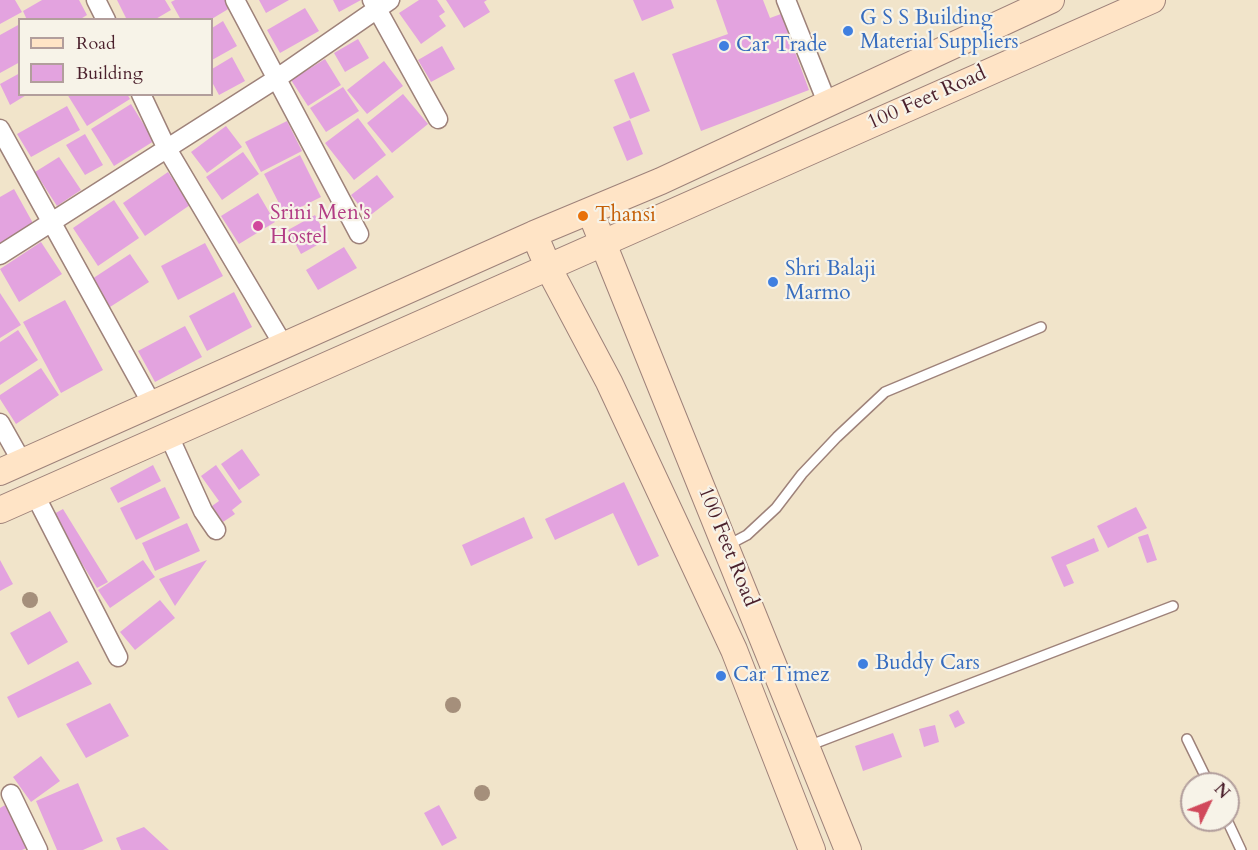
<!DOCTYPE html>
<style>
body{margin:0}
#map{position:relative;width:1258px;height:850px;overflow:hidden;background:#f1e4ca;font-family:Cardo,serif}
canvas{display:block}
.legend{position:absolute;left:18px;top:18px;width:195px;height:78px;box-sizing:border-box;background:#f7f3e8;border:2px solid #b29e9c;margin:0;padding:8px 10px;list-style:none;font-size:18px;color:#4a1f2b}
.legend li{display:flex;align-items:center;gap:12px;height:30px}
.legend b{width:30px;border:2px solid #b29e9c}
.north{position:absolute;left:1180px;top:772px;width:60px;height:60px;box-sizing:border-box;background:#f7f3e8;border:2px solid #b29e9c;border-radius:50%;rotate:47deg;font-size:16px;font-weight:700;line-height:24px;text-align:center;color:#4a1f2b}
.north::after{content:'';display:block;margin:auto;width:21px;height:27px;background:#d1495b;clip-path:polygon(50% 0,100% 100%,50% 72%,0 100%)}
</style>
<div id="map">
<canvas width="1258" height="850"></canvas>
<ul class="legend">
<li><b style="height:8px;background:#ffe4c6"></b>Road</li>
<li><b style="height:16px;background:#e3a3df"></b>Building</li>
</ul>
<div class="north">N</div>
</div>
<script>
const ctx = document.querySelector('canvas').getContext('2d');
ctx.lineJoin = 'round';
function paint(path, color) {
  ctx.fillStyle = color;
  ctx.fill(path, 'evenodd');
}
function strokePath(path, color, width, dash) {
  ctx.strokeStyle = color;
  ctx.lineWidth = width;
  ctx.lineCap = dash ? 'butt' : 'round';
  ctx.setLineDash(dash || []);
  ctx.stroke(path);
}
function write(font, color, halo, rows, align = 'center') {
  ctx.font = font + ' Cardo,serif';
  ctx.lineWidth = 4.5;
  ctx.setLineDash([]);
  ctx.textBaseline = 'middle';
  ctx.strokeStyle = halo;
  ctx.fillStyle = color;
  for (const [text, x, y, turn = 0] of rows) {
    ctx.save();
    ctx.translate(x, y);
    ctx.rotate((+turn || 0) * Math.PI / 180);
    ctx.textAlign = isNaN(turn) ? turn : align;
    if (halo) ctx.strokeText(text, 0, 0);
    ctx.fillText(text, 0, 0);
    ctx.restore();
  }
}
const building = new Path2D(`
 M0,0H15L22,12L0,24Z
 M42,0H79L87,15L79,20H27L23,11Z
 M117,0H165L171,10L154,20H127Z
 M175,0H225L230,8L210,20H181L171,2Z
 M259,0H289L266,13Z
 M333,0H361L339,12Z
 M419,0H437L445,12L439,16L446,26L421,44L399,13Z
 M446,0H487L484,2L490,12L464,28Z
 M633,0H671L674,8L642,21Z
 M716,0H763L770,18L781,14L809,90L701,131L672,54L728,34Z
 M305,8L319,31L280,53L267,30Z
 M223,21L237,46L212,60V28Z
 M20,24V62L0,73V35Z
 M358,39L369,58L345,72L334,53Z
 M442,46L455,69L431,82L418,60Z
 M232,57L245,81L219,95L212,82V69Z
 M325,59L341,85L308,106L291,80Z
 M384,61L403,86L367,114L347,90Z
 M634,72L650,111L630,119L614,80Z
 M20,73V94H28L10,105L0,84Z
 M343,87L359,111L326,132L310,108Z
 M67,94H127L130,99L87,126Z
 M403,94L428,124L392,153L367,123Z
 M131,104L154,141L114,166L91,129Z
 M67,106L80,130L31,157L17,134Z
 M358,118L386,155L354,180L325,143Z
 M630,120L643,154L627,161L613,127Z
 M287,121L302,151L261,172L245,142Z
 M226,126L242,147L207,173L191,152Z
 M85,134L103,165L85,175L66,145Z
 M243,152L259,174L222,200L206,177Z
 M300,155L321,197L285,215L264,174Z
 M59,157L81,190L57,206L35,172Z
 M168,172L190,205L145,236L123,203Z
 M377,175L394,197L368,217L351,195Z
 M14,189L34,225L0,245V197Z
 M258,193L275,222L239,244L221,216Z
 M114,200L139,238L98,266L73,228Z
 M315,215L328,239L301,254L288,230Z
 M41,242L62,274L19,302L0,269Z
 M205,243L223,276L178,300L161,266Z
 M344,247L357,268L318,290L306,270Z
 M130,254L149,282L110,307L92,279Z
 M234,292L252,327L207,351L189,316Z
 M0,293L21,325L0,338Z
 M65,300L103,370L61,393L23,322Z
 M185,326L202,357L155,382L138,351Z
 M18,330L38,360L0,385V342Z
 M41,368L59,395L16,424L0,399V395Z
 M242,449L260,475L239,490L221,464Z
 M153,465L161,481L118,503L110,488Z
 M216,465L242,502L232,510L235,514L223,522L212,506L219,501L201,476Z
 M624,482L659,556L638,566L613,513L555,540L545,519Z
 M165,487L180,518L136,540L120,508Z
 M1136,507L1147,528L1108,548L1097,526Z
 M63,509L108,582L97,588L52,515Z
 M524,517L533,538L471,566L462,545Z
 M187,523L200,551L155,571L142,543Z
 M1148,534L1157,560L1147,563L1138,537Z
 M1094,538L1099,551L1066,565L1074,583L1064,587L1051,557Z
 M0,560L13,584L0,591Z
 M143,560L155,577L110,608L98,590Z
 M207,560L175,606L159,579Z
 M160,600L175,618L135,650L120,632Z
 M50,611L68,642L28,665L10,633Z
 M78,661L92,684L18,718L7,697Z
 M110,703L129,736L86,758L66,724Z
 M958,710L965,723L955,728L949,715Z
 M935,725L939,742L924,747L919,729Z
 M893,733L902,757L863,771L855,746Z
 M41,756L60,781L31,802L13,777Z
 M78,783L103,841L83,850H57L36,801Z
 M7,804L29,847L22,850H0V808Z
 M439,805L457,838L442,846L424,813Z
 M144,827L169,850H121L116,838Z`);
const lane = new Path2D(`
 M728,545L747,535L776,508L802,474L837,437L885,392L1041,327
 M1187,739L1209,784
 M808,746L1173,606
 M1227,820L1241,850`);
const street = new Path2D(`
 M96,0L106,20
 M235,0L359,234
 M372,0L438,119
 M786,0L828,105
 M141,94L166,147L284,346
 M0,129L152,404
 M0,255L276,79L390,0
 M0,423L22,462
 M169,436L203,511L216,530
 M35,495L118,657
 M11,794L38,850`);
const secondary = new Path2D(`
 M590,211L848,850
 M534,234L549,269L609,382L734,650L812,850
 M0,472L534,234L661,181L1051,0
 M0,510L1152,0`);
const trees = [
 [30,600],
 [453,705],
 [482,793]
];
const markers = [
 [848,31,6,"#3f7fe0"],
 [724,46,6,"#3f7fe0"],
 [583,216,6,"#e8710a"],
 [258,226,6,"#d1479c"],
 [773,282,6,"#3f7fe0"],
 [863,664,6,"#3f7fe0"],
 [721,676,6,"#3f7fe0"]
];
const shopNames = [
 ["G S S Building",860,19],
 ["Material Suppliers",860,43],
 ["Car Trade",736,46],
 ["Shri Balaji",785,270],
 ["Marmo",785,294],
 ["Buddy Cars",875,664],
 ["Car Timez",733,676]
];
const streetNames = [
 ["100 Feet Road",927,99,-24],
 ["100 Feet Road",727,547,68]
];
const hotelNames = [
 ["Srini Men's",270,214],
 ["Hostel",270,238]
];
const foodNames = [
 ["Thansi",595,216]
];
paint(building, '#e3a3df');
strokePath(lane, '#9e827a', 12);
strokePath(street, '#9e827a', 21);
strokePath(secondary, '#9e827a', 28);
strokePath(lane, '#fff', 9);
strokePath(street, '#fff', 18);
strokePath(secondary, '#ffe4c6', 26);
ctx.fillStyle = '#a58f7b';
for (const [x, y] of trees) {
  ctx.beginPath();
  ctx.arc(x, y, 8, 0, 2 * Math.PI);
  ctx.fill();
}
for (const [x, y, r, color] of markers) {
  const dot = new Path2D();
  dot.arc(x, y, r, 0, 2 * Math.PI);
  ctx.fillStyle = color;
  ctx.fill(dot);
  strokePath(dot, '#f7f3e8', 2);
}
write('21px', '#366cbe', '#f7f3e8', shopNames, 'left');
write('21px', '#4a1f2b', '#f7f3e8', streetNames);
write('21px', '#b23c85', '#f7f3e8', hotelNames, 'left');
write('21px', '#c56008', '#f7f3e8', foodNames, 'left');
</script>
